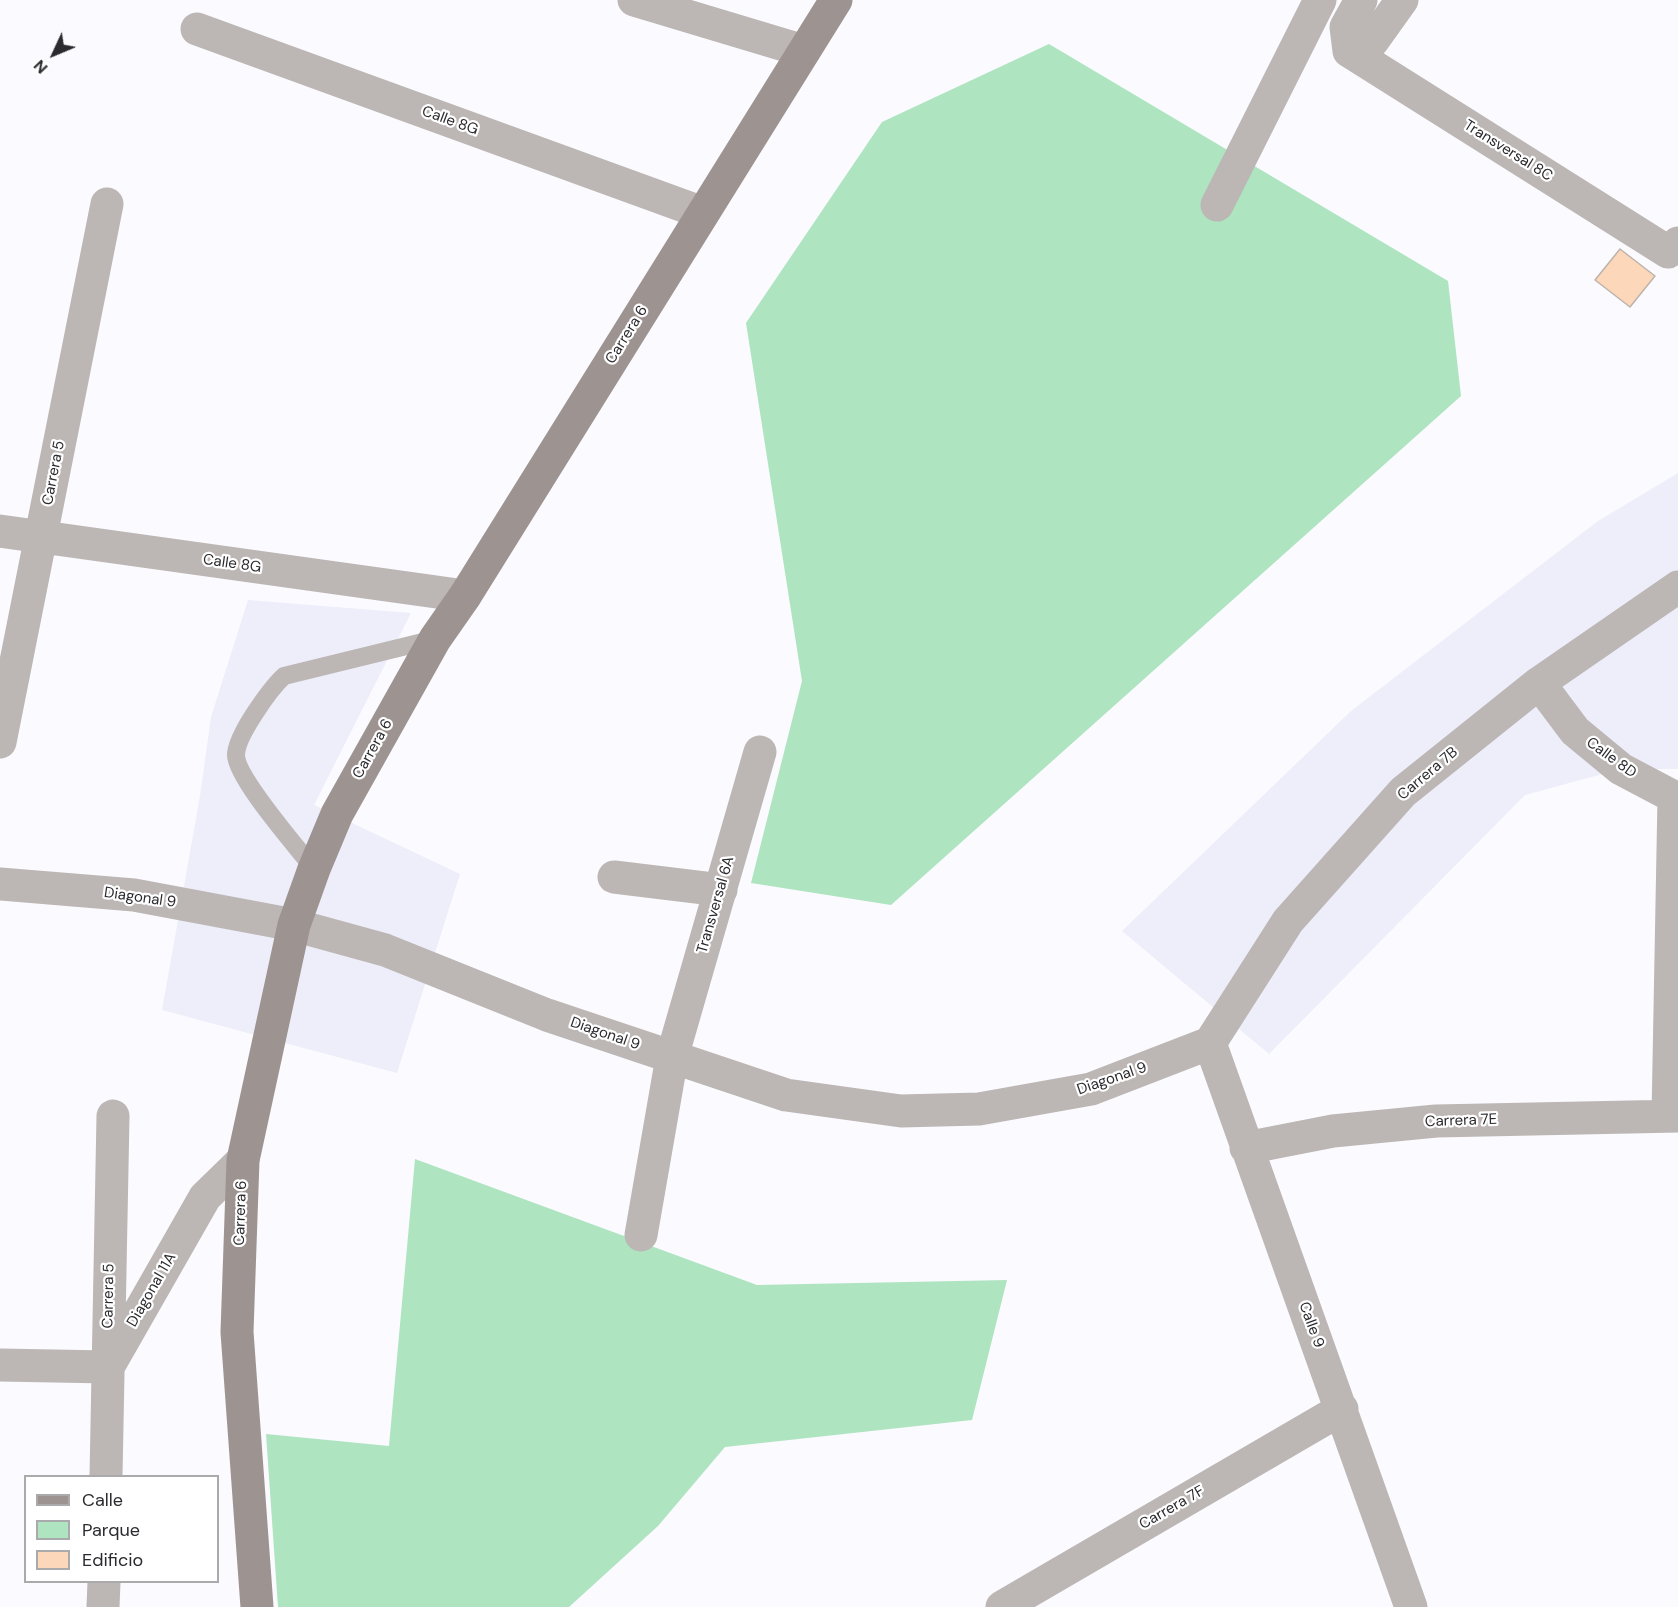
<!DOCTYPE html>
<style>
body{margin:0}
#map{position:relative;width:1678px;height:1607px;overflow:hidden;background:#fafaff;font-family:"DM Sans",sans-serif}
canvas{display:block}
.legend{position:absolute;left:24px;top:1475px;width:195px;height:108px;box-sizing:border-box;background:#fff;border:2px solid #aaaaac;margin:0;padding:8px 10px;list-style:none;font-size:18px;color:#2b2b2f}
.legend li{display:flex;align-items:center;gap:12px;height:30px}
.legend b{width:30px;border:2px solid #aaaaac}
.north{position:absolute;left:24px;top:24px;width:60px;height:60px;-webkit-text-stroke:4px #fff;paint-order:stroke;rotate:226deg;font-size:16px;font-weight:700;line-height:24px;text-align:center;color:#2b2b2f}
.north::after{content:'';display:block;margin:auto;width:21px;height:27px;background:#2b2b2f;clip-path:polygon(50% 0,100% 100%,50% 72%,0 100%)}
</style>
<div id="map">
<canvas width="1678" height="1607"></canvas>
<ul class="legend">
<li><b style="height:8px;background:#9d9491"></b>Calle</li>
<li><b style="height:16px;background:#aee4c0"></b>Parque</li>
<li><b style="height:16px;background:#fcd7b9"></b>Edificio</li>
</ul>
<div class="north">N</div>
</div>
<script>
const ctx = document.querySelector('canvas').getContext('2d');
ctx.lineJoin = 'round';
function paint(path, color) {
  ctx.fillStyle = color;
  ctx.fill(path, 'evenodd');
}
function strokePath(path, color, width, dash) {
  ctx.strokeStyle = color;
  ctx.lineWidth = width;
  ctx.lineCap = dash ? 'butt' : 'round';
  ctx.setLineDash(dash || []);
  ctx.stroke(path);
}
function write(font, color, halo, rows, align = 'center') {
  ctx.font = font + ' "DM Sans",sans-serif';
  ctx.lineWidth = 4.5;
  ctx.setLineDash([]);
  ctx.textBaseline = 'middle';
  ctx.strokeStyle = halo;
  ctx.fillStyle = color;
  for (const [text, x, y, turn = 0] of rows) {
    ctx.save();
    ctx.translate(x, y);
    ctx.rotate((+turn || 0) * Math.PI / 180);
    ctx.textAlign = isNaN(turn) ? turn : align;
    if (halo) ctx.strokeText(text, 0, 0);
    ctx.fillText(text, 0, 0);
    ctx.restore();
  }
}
const built = new Path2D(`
 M1678,473V769H1621L1525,795L1269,1054L1122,931L1351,711L1598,521Z
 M248,600L411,613L314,805L460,874L397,1073L162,1010L200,796L211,717Z`);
const green = new Path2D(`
 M1049,44L1448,281L1461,396L891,905L751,883L802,681L746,323L882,122Z
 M415,1159L757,1285L1007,1280L972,1420L725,1447L658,1526L569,1607H278L266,1434L389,1446Z`);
const building = new Path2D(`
 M1620,249L1655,276L1630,307L1595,280Z`);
const lane = new Path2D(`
 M314,869C298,848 236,778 236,755C236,736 270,689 284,676L435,639`);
const street = new Path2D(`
 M634,0L804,51
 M197,29L703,213
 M1349,51L1668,252L1678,243
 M1349,51L1372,42L1402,0
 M1349,51L1346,27L1361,0
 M1217,205L1320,0
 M0,531L465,596
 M1539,683L1575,731L1621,769L1674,797
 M0,742L107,204
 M614,877L721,890
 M0,884L134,895L294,925L385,950L547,1015L786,1095L901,1111L979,1109L1091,1089L1210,1043
 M1210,1043L1288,921L1403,792L1539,683L1678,587
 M1210,1043L1411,1607
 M1668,1116L1674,797
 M1246,1148L1333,1131L1436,1121L1678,1116
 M641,1235L672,1057L760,752
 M0,1365L108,1367L205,1197L243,1160
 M106,1476L113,1116
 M103,1607L104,1582
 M1002,1607L1342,1409`);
const secondary = new Path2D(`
 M257,1607L237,1332L243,1160L294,925L314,869L337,814L435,639L465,596L836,0`);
const streetNames = [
 ["Calle 8G",450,121,20],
 ["Transversal 8C",1508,151,32],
 ["Carrera 6",627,335,-58],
 ["Carrera 5",54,473,-79],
 ["Calle 8G",232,564,8],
 ["Carrera 6",373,749,-61],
 ["Calle 8D",1611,758,36],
 ["Carrera 7B",1428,774,-40],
 ["Diagonal 9",140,898,8],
 ["Transversal 6A",716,905,-74],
 ["Diagonal 9",605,1034,19],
 ["Diagonal 9",1112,1079,-19],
 ["Carrera 7E",1461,1121,-2],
 ["Carrera 6",241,1213,-88],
 ["Diagonal 11A",152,1290,-60],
 ["Carrera 5",109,1296,-89],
 ["Calle 9",1311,1325,70],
 ["Carrera 7F",1172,1508,-30]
];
paint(built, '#eeeefa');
paint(green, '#aee4c0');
paint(building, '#fcd7b9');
strokePath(building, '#bdb3ab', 1.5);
strokePath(lane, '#bcb6b4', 18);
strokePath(street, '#bcb6b4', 33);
strokePath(secondary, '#9d9491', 33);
write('15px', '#2b2b2f', '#fff', streetNames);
</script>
